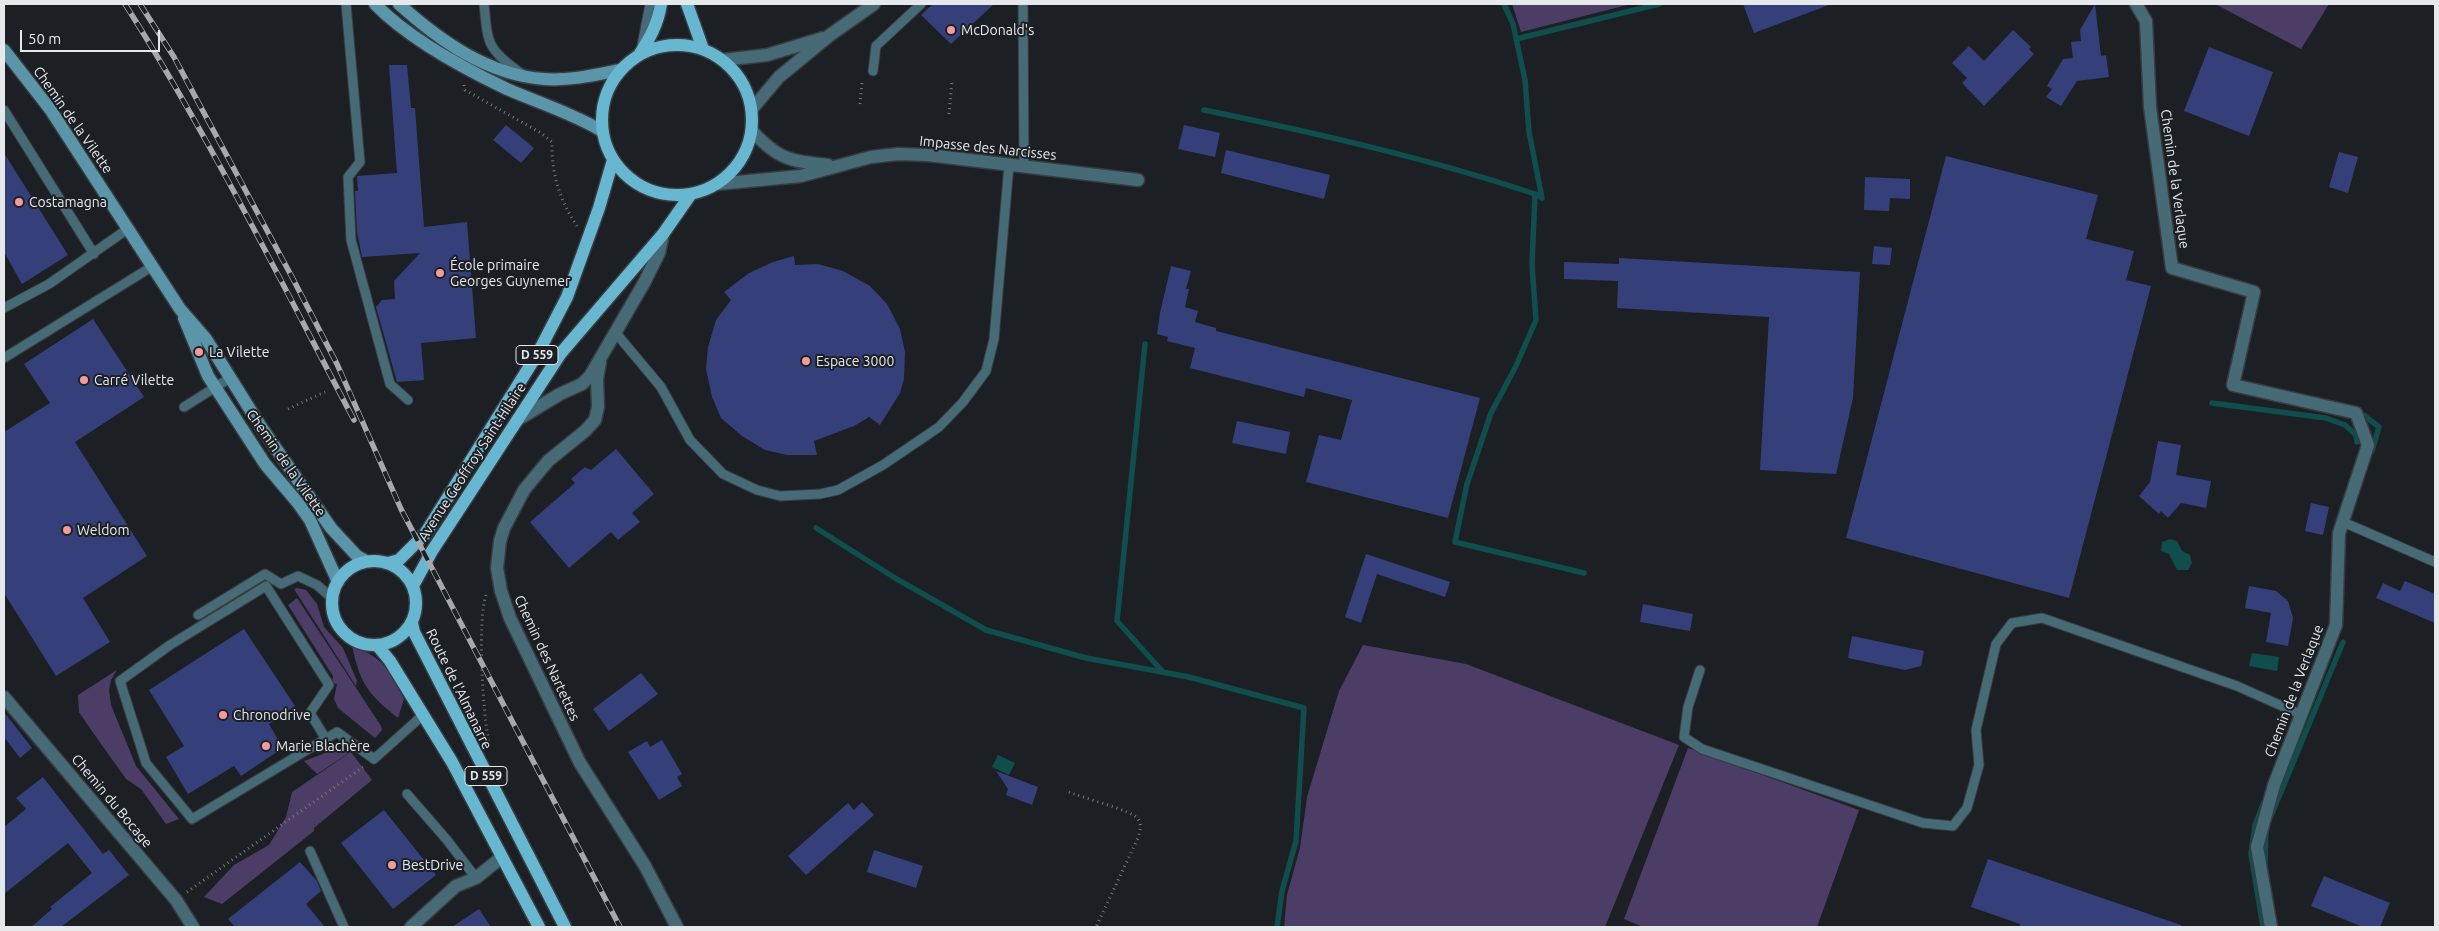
<!DOCTYPE html>
<meta charset="utf-8">
<style>
body{margin:0}
#map{position:relative;width:2439px;height:931px;overflow:hidden;background:#1c2024;font-family:Ubuntu,sans-serif}
canvas{display:block}
.frame{position:absolute;inset:0;border:5px solid #e6e9ec;pointer-events:none}
.scale{position:absolute;left:20px;top:30px;width:140px;height:22px;box-sizing:border-box;border:2px solid #e6e9ec;border-top:0;padding-left:6px;font-size:15px;line-height:18px;white-space:nowrap;color:#e6e9ec;-webkit-text-stroke:4px #1c2024;paint-order:stroke}
</style>
<div id="map">
<canvas width="2439" height="931"></canvas>
<div class="frame"></div>
<div class="scale">50 m</div>
</div>
<script>
const ctx = document.querySelector('canvas').getContext('2d');
ctx.lineJoin = 'round';
function paint(path, color) {
  ctx.fillStyle = color;
  ctx.fill(path, 'evenodd');
}
function strokePath(path, color, width, dash) {
  ctx.strokeStyle = color;
  ctx.lineWidth = width;
  ctx.lineCap = dash ? 'butt' : 'round';
  ctx.setLineDash(dash || []);
  ctx.stroke(path);
}
function write(font, color, halo, rows, align = 'center') {
  ctx.font = font + ' Ubuntu,sans-serif';
  ctx.lineWidth = 4;
  ctx.setLineDash([]);
  ctx.textBaseline = 'middle';
  ctx.strokeStyle = halo;
  ctx.fillStyle = color;
  for (const [text, x, y, turn = 0] of rows) {
    ctx.save();
    ctx.translate(x, y);
    ctx.rotate((+turn || 0) * Math.PI / 180);
    ctx.textAlign = isNaN(turn) ? turn : align;
    if (halo) ctx.strokeText(text, 0, 0);
    ctx.fillText(text, 0, 0);
    ctx.restore();
  }
}
const green = new Path2D(`
 M1512,4H1631L1521,32Z
 M2215,4H2329L2301,49Z
 M297,588L306,590L317,604L324,627L343,648L357,681L356,686L294,589Z
 M297,598L381,726L382,730L375,738L338,708L334,699L337,684L332,683L333,676L288,605Z
 M1363,645L1466,664L1679,745L1605,927H1284L1287,895L1300,848L1307,797L1339,691Z
 M352,646C384,658 390,670 404,699L398,718C367,693 361,685 352,646Z
 M117,670L111,680L109,690L111,705L136,766L179,819L166,824L141,789L126,779L94,734L79,712L78,695Z
 M1688,748L1859,810L1817,927H1643L1624,919Z
 M348,749L352,751L317,774L304,761L328,752Z
 M351,752L372,780L314,828V831L222,904L204,897L234,865L269,845L286,817L292,792Z`);
const water = new Path2D(`
 M2170,539L2177,541L2182,551L2190,555L2192,563L2188,570H2177L2169,554L2161,551L2162,542Z
 M2252,653L2279,657L2277,671L2249,666Z
 M998,755L1015,763L1009,775L992,767Z`);
const stream = new Path2D(`
 M1504,4L1513,24L1525,80L1529,132L1542,198L1535,194L1532,265L1536,320L1516,366L1491,413L1467,484L1455,542L1584,573
 M1516,39L1659,4
 M1204,110C1316,133 1427,158 1535,194
 M1145,344L1117,621L1163,672
 M2212,403L2326,418L2345,425L2356,435L2357,442
 M2357,410L2379,427L2372,451
 M816,528L895,578L986,630L1086,658L1189,677L1304,708L1296,841L1282,891L1277,927
 M2271,816L2343,642
 M2265,865L2266,832
 M2263,927L2251,854L2255,825L2264,802`);
const building = new Path2D(`
 M933,4H994L951,44L921,15Z
 M1743,4H1829V5L1754,33Z
 M2095,4L2101,56L2106,55L2109,77L2077,81L2061,106L2046,97L2052,89L2047,86L2063,59L2073,58L2071,42L2081,41L2080,30Z
 M2013,30L2031,47L2029,49L2034,54L1984,106L1962,83L1967,78L1952,63L1969,46L1984,61Z
 M2209,47L2273,72L2249,136L2184,111Z
 M389,65H407L411,108H415L424,227L467,222L476,338L421,343L424,380L397,382L376,307L382,300L395,299L394,281L420,253L362,257L357,232L355,191H358L357,176L397,173Z
 M506,125L534,148L521,163L493,140Z
 M1184,125L1220,133L1215,157L1178,149Z
 M1226,150L1330,175L1324,199L1221,173Z
 M2339,152L2358,157L2348,193L2329,187Z
 M4,153L68,255L22,284L4,252Z
 M1946,156L2098,195L2086,239L2134,251L2126,280L2151,286L2069,598L1846,538Z
 M1865,177L1910,179V199L1890,198L1889,211L1864,210Z
 M1874,246L1892,248L1890,265L1872,264Z
 M794,256L795,265L818,264L843,271L870,286L887,304L900,329L905,352L904,379L900,393L880,425L869,417L854,426L814,441L817,455H787L765,450L742,436L721,418L712,397L706,369L708,347L716,320L731,300L724,292L749,273L773,262Z
 M1619,258L1860,272L1853,398L1836,474L1760,470L1769,317L1617,308L1618,281L1564,279V262L1619,264Z
 M1171,266L1191,271L1186,289H1189L1185,307L1198,311L1195,322L1216,328V331L1480,398L1448,518L1306,482L1319,435L1341,440L1352,400L1306,388L1304,397L1190,368L1195,348L1167,341L1168,337L1157,334L1160,313Z
 M93,319L144,397L75,442L147,556L83,598L110,642L56,676L4,593V432L50,403L24,364Z
 M1237,421L1290,432L1286,454L1232,443Z
 M2158,441L2181,445L2176,475L2211,481L2206,508L2181,503L2168,518L2161,511L2159,514L2139,496L2150,482Z
 M616,449L654,494L632,513L640,522L618,540L611,532L569,568L530,522L575,483L571,479L585,467L591,470Z
 M2311,503L2329,507L2323,535L2305,531Z
 M1366,554L1450,582L1445,597L1377,574L1361,623L1345,617Z
 M2405,581L2435,594V623L2376,598L2383,583L2400,591Z
 M2249,586L2276,591L2288,601L2293,618L2288,646L2266,642L2271,613L2245,608Z
 M1643,604L1693,614L1690,631L1640,622Z
 M244,629L295,706L269,724L283,748L241,776L234,766L188,794L166,757L184,746L149,690Z
 M1852,636L1924,651L1921,666L1905,670L1848,658Z
 M641,673L658,694L609,731L593,709Z
 M4,712L32,748L20,758L4,737Z
 M662,740L682,774L677,777L682,786L659,800L628,752L647,741L650,747Z
 M996,771L1038,787L1032,805L1006,795L1008,789Z
 M43,777L103,854L109,850L129,875L61,927H31L52,909L50,907L92,873L68,843L4,894V827L26,809L16,798Z
 M862,802L874,815L806,875L788,856L848,803L854,810Z
 M384,810L436,875L393,909L341,843Z
 M874,850L923,866L916,888L867,872Z
 M1988,859L2181,925V927H2019L2020,924L1971,907Z
 M300,862L317,881L321,891L306,904L325,927H235L228,919Z
 M2324,876L2390,903L2380,927H2363L2311,906Z
 M479,909L491,927H452Z`);
const path = new Path2D(`
 M464,85L465,90L541,133L552,142C551,173 560,201 577,226
 M860,104L862,83L865,81
 M949,114L952,80
 M288,409L325,392
 M486,595C477,620 483,716 489,743
 M1069,792C1082,798 1132,810 1138,819C1142,825 1140,831 1138,838L1096,927
 M187,892L363,767`);
const lane = new Path2D(`
 M346,4L360,162L348,177L351,240L390,384L408,400
 M484,4C488,46 487,48 522,74
 M1023,4L1024,167
 M642,45L650,4
 M873,71L876,46L921,4
 M4,110L94,254
 M4,308L49,284L129,228
 M615,332L661,387L690,440L723,474L757,490L780,496L820,494L838,490L883,465L939,427L963,402L986,371L994,339L1009,165
 M4,358L153,266
 M184,407L230,378
 M2343,522L2435,562
 M198,615L265,574L281,584L298,576L317,585L332,598
 M1700,670L1688,707L1684,737L1702,749L1923,823L1953,826L1967,808L1979,765L1976,730L1996,644L2012,623L2042,618L2237,686L2302,715
 M326,739L310,713L329,685L266,586L170,645L120,681L146,763L192,819L337,732L374,759L423,715
 M407,794L447,840L476,878
 M310,851L344,927`);
const street = new Path2D(`
 M2136,4L2146,21L2150,107L2172,268L2254,292L2233,385L2356,413L2368,445L2339,533L2336,625L2274,785L2257,847L2271,927
 M723,60L767,55L823,38
 M752,109L779,77L830,35L874,4
 M752,131C779,160 790,161 828,165
 M717,184L801,176L871,157L898,154L928,155L1138,180
 M600,362L597,379L598,407L595,420L585,431L548,461L524,490L504,528L500,541L497,568L501,591L510,618L580,763L645,866L677,927
 M517,420L560,394L582,384L590,376L644,283L659,253L663,234
 M4,697L176,900L193,927
 M411,927L456,886L476,878L502,857`);
const secondary = new Path2D(`
 M375,4C409,39 463,68 507,89C539,103 572,113 602,131
 M399,4C440,41 488,75 544,79C569,81 595,75 620,70
 M4,50L50,109L180,309L206,339L261,427L331,528L357,556L366,561
 M184,318L208,376L265,464L298,503L310,520L338,582`);
const primary = new Path2D(`
 M687,4L703,49
 M602 120a75 75 0 1 1 150 0a75 75 0 1 1-150 0Z
 M639,55C650,38 658,24 661,4
 M332 603a42 42 0 1 1 84 0a42 42 0 1 1-84 0Z
 M388,563L399,560L425,534L538,353L567,297L599,208L613,160
 M413,586L432,551L561,353L663,234L691,194
 M412,623L414,632L565,927
 M377,645L390,661L452,762L539,927`);
const rail = new Path2D(`
 M125,4C210,138 280,280 354,420
 M140,4L174,57L293,279L337,364L401,509L620,927`);
const markers = [
 [951,30,5,"#f59b9c"],
 [19,202,5,"#f59b9c"],
 [440,273,5,"#f59b9c"],
 [199,352,5,"#f59b9c"],
 [806,361,5,"#f59b9c"],
 [84,380,5,"#f59b9c"],
 [67,530,5,"#f59b9c"],
 [223,715,5,"#f59b9c"],
 [266,746,5,"#f59b9c"],
 [392,865,5,"#f59b9c"]
];
const shields = [
 [537,355,42],
 [486,776,42]
];
const shieldNames = [
 ["D 559",537,355],
 ["D 559",486,776]
];
const poiNames = [
 ["McDonald's",961,30],
 ["Costamagna",29,202],
 ["École primaire",450,265],
 ["Georges Guynemer",450,281],
 ["La Vilette",209,352],
 ["Espace 3000",816,361],
 ["Carré Vilette",94,380],
 ["Weldom",77,530],
 ["Chronodrive",233,715],
 ["Marie Blachère",276,746],
 ["BestDrive",402,865]
];
const streetNames = [
 ["Chemin de la Vilette",73,120,55],
 ["Impasse des Narcisses",988,148,6],
 ["Chemin de la Verlaque",2175,179,82],
 ["Avenue Geoffroy Saint-Hilaire",472,462,-57],
 ["Chemin de la Vilette",286,463,55],
 ["Chemin des Nartettes",547,658,65],
 ["Route de l'Almanarre",459,689,64],
 ["Chemin de la Verlaque",2294,691,-69],
 ["Chemin du Bocage",112,801,50]
];
paint(green, '#4c3d67');
paint(water, '#0f4e4d');
strokePath(stream, '#0f4e4d', 5.5);
paint(building, '#353f7a');
strokePath(lane, '#383c40', 11);
strokePath(street, '#383c40', 15);
strokePath(secondary, '#383c40', 15);
strokePath(primary, '#383c40', 15);
strokePath(path, '#76797d', 3, [1, 4]);
strokePath(lane, '#466b76', 9);
strokePath(street, '#466b76', 12);
strokePath(secondary, '#5a95a9', 12);
strokePath(primary, '#68b7d0', 12);
strokePath(rail, '#a5a8ac', 5.5);
strokePath(rail, '#1c2024', 4, [11]);
for (const [x, y, r, color] of markers) {
  const dot = new Path2D();
  dot.arc(x, y, r, 0, 2 * Math.PI);
  ctx.fillStyle = color;
  ctx.fill(dot);
  strokePath(dot, '#1c2024', 2);
}
for (const [x, y, w] of shields) {
  const box = new Path2D();
  box.roundRect(x - w / 2, y - 9.5, w, 19, 4);
  ctx.fillStyle = '#1c2024';
  ctx.fill(box);
  strokePath(box, '#e6e9ec', 1);
}
write('bold 12px', '#e6e9ec', null, shieldNames);
write('14px', '#e6e9ec', '#1c2024', poiNames, 'left');
write('14px', '#e6e9ec', '#1c2024', streetNames);
</script>
